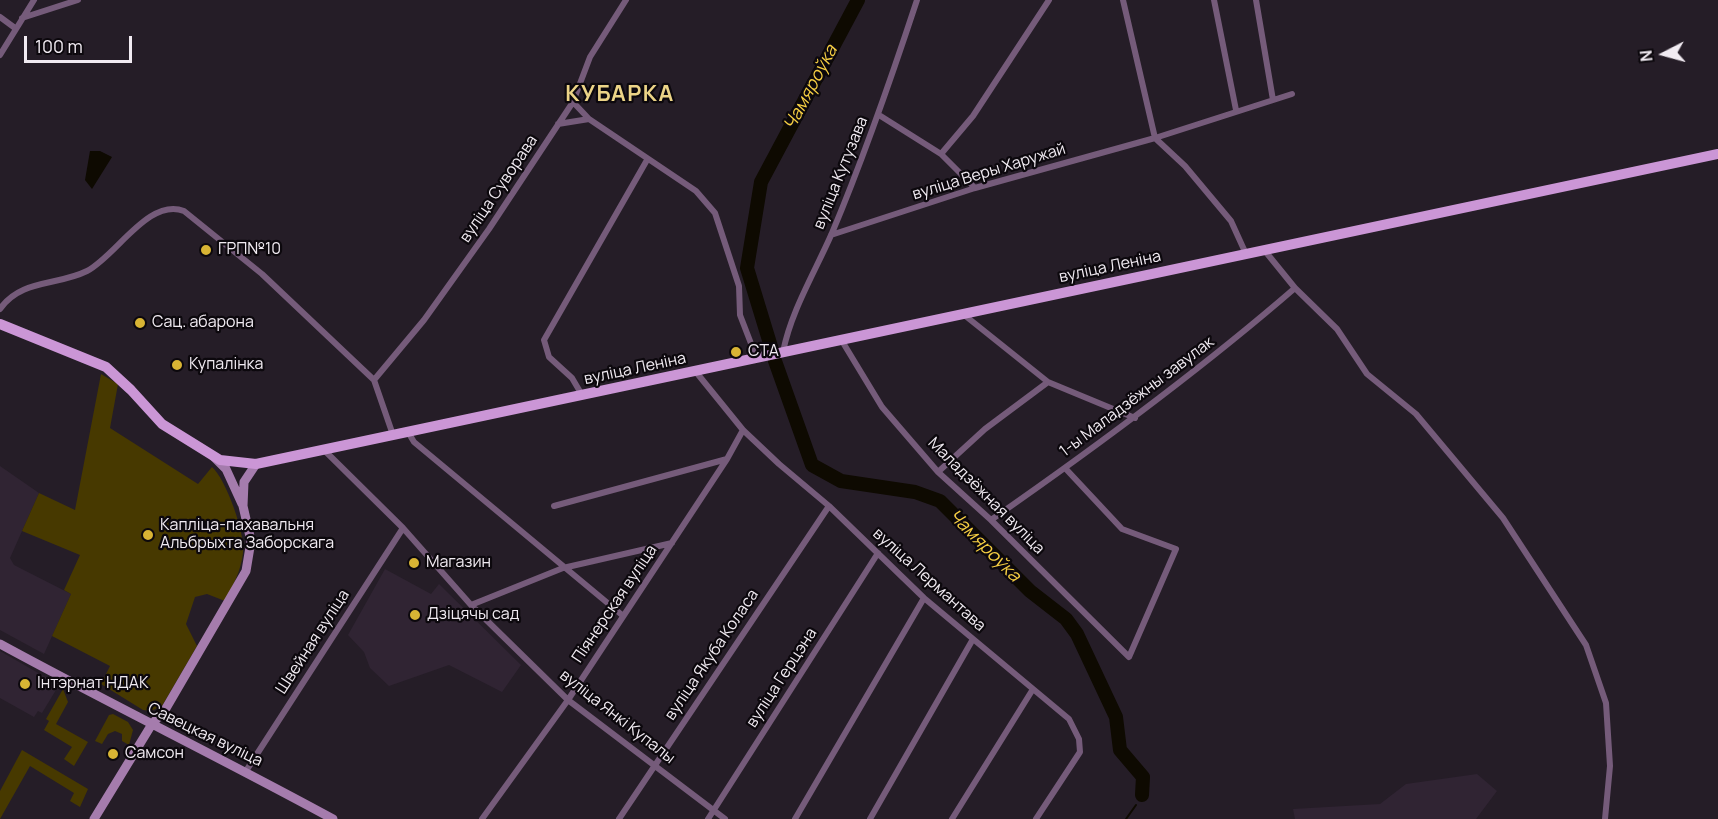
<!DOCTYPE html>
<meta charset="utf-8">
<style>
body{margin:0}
#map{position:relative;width:1718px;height:819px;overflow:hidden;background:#251d27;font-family:Manrope,sans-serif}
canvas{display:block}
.north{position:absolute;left:1634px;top:24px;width:60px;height:60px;-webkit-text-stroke:4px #0c080d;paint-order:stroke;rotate:264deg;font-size:16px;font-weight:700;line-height:24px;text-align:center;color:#f1ebf2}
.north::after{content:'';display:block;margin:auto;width:21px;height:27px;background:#f1ebf2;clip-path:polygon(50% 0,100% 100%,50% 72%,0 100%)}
.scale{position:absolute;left:24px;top:36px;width:108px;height:27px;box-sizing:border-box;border:3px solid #f1ebf2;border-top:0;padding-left:8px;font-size:18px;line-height:21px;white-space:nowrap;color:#f1ebf2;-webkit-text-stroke:4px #0c080d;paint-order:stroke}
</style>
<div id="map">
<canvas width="1718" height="819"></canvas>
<div class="north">N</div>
<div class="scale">100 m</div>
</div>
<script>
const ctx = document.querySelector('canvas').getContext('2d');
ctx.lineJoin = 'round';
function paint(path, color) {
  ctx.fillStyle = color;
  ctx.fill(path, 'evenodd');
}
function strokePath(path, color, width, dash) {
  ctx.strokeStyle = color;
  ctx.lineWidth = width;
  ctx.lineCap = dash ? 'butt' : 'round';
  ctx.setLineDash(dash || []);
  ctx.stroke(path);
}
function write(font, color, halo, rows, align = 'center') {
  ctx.font = font + ' Manrope,sans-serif';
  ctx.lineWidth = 4.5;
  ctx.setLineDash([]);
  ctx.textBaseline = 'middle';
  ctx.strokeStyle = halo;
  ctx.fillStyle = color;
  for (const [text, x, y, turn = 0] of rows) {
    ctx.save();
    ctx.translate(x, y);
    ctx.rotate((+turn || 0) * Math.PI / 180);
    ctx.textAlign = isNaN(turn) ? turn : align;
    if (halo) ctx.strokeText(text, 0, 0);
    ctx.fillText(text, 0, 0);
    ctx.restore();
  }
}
const built = new Path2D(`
 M0,466L39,493L10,558L14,565L71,594L44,654L0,630Z
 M385,569L431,594L439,584L521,665L502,692L449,665L389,686L370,668L364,652L348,635Z
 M0,651L59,685L42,713L38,711L34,717L0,698Z
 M1477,774L1497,791L1476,819H1295L1293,809L1380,804L1406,784Z`);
const green = new Path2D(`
 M101,374L118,384L110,428L198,484L212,467C226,479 246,535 243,553C241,571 233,585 225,601L207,594L195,597L186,624L197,646L162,706L151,711L143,710L101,684L110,666L52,636L71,594L64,590L80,555L22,531L39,493L75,510Z
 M63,689L68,702L56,724L88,742L74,766L64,759L72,747L44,730L49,721L46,719Z
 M113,714L128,722L133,730L129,745L122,741V734L115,731L108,734L102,744L95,741L109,715Z
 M22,750L88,789L80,807L70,801L74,793L30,766L0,819V791Z`);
const water = new Path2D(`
 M90,151H100L112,157L92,189L85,180Z`);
const stream = new Path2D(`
 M1126,819L1136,805`);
const river = new Path2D(`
 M772,350L747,268L761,182L858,0
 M775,361L812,465L841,481L915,492L940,501L1030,591L1066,619L1077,634L1116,717L1120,750L1143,777L1142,795`);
const street = new Path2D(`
 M1123,0L1155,138L1185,166L1231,221L1246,254
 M1214,0L1236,110
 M1256,0L1273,100
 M0,17L15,28
 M22,18L78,0
 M0,55L34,0
 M573,102L589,119L696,191L715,213L739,286L740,315L757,359
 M879,115L941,154L975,188
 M558,124L589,119
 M941,154L973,116L1049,0
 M831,235L975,188L1155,138L1292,94
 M1265,251L1295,288L1337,329L1367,374L1416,414L1503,518L1586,645L1606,703L1610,766L1605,819
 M0,309C21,279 57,286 87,271C116,256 149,197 184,211L262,274L374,380L393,435
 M963,314L1048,382
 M842,341L882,407L938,472L991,520L1129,657L1176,549L1122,529L1065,468
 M783,352C791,311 815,272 832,233C864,157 891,79 917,0
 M696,372L743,430L779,464L829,506L924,598L1069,719L1079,739L1080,752L1036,819
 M374,380L424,320L489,229L573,102L590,57L626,0
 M582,395L572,378L549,357L544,340L647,160
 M408,432L414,442L622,615
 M323,449L403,528L471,605L568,700L725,819
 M938,472L985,429L1048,382L1135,418
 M554,506L727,459
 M991,520C1096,447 1198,372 1295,288
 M471,605L563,568L672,543
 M246,771L403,528
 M482,819L568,700L727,459L743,430
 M619,819L829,506
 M708,819L878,553
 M795,819L924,598
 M870,819L973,639
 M952,819L1033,689`);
const secondary = new Path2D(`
 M214,457L226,469L242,504
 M0,644C110,704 223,759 333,819
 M94,819L152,724L165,710L246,571L251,541L243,506L244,482L256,464`);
const primary = new Path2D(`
 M0,324L106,367L131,390L162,424L220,460L256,464L1718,154`);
const markers = [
 [206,250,6,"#d8b434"],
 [140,323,6,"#d8b434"],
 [736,352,6,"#d8b434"],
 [177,365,6,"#d8b434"],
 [148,535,6,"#d8b434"],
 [414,563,6,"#d8b434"],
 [415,615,6,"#d8b434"],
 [25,684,6,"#d8b434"],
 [113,754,6,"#d8b434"]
];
const streetNames = [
 ["вуліца Веры Харужай",989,172,-17],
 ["вуліца Кутузава",841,173,-68],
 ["вуліца Суворава",499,189,-56],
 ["вуліца Леніна",1110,267,-12],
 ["вуліца Леніна",635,369,-12],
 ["1-ы Маладзёжны завулак",1137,397,-37],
 ["Маладзёжная вуліца",986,496,45],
 ["вуліца Лермантава",929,580,42],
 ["Піянерская вуліца",615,604,-56],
 ["Швейная вуліца",313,642,-57],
 ["вуліца Якуба Коласа",712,655,-56],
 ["вуліца Герцэна",782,678,-57],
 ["вуліца Янкі Купалы",617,717,38],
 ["Савецкая вуліца",205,735,26]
];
const poiNames = [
 ["ГРП№10",218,250],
 ["Сац. абарона",152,323],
 ["СТА",748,352],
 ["Купалінка",189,365],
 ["Капліца-пахавальня",160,526],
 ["Альбрыхта Заборскага",160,544],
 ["Магазин",426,563],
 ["Дзіцячы сад",427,615],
 ["Інтэрнат НДАК",37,684],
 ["Самсон",125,754]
];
const waterNames = [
 ["Чамяроўка",811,88,-62],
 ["Чамяроўка",984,546,45]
];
const districtNames = [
 ["КУБАРКА",620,95]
];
paint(built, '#302433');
paint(green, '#473900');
paint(water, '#0e0a01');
strokePath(stream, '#0e0a01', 2);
strokePath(river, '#0e0a01', 14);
strokePath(street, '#755b7a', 6);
strokePath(secondary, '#a57cad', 9);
strokePath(primary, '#cb96d6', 10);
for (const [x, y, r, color] of markers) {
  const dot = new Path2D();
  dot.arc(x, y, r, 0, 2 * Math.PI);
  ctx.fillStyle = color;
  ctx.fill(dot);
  strokePath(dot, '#0c080d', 2);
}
write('16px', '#f1ebf2', '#0c080d', streetNames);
write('16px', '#f1ebf2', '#0c080d', poiNames, 'left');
write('italic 18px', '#f6cf43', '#0c080d', waterNames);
ctx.letterSpacing = '1.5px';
write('bold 22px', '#ecd487', '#0c080d', districtNames);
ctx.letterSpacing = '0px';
</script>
